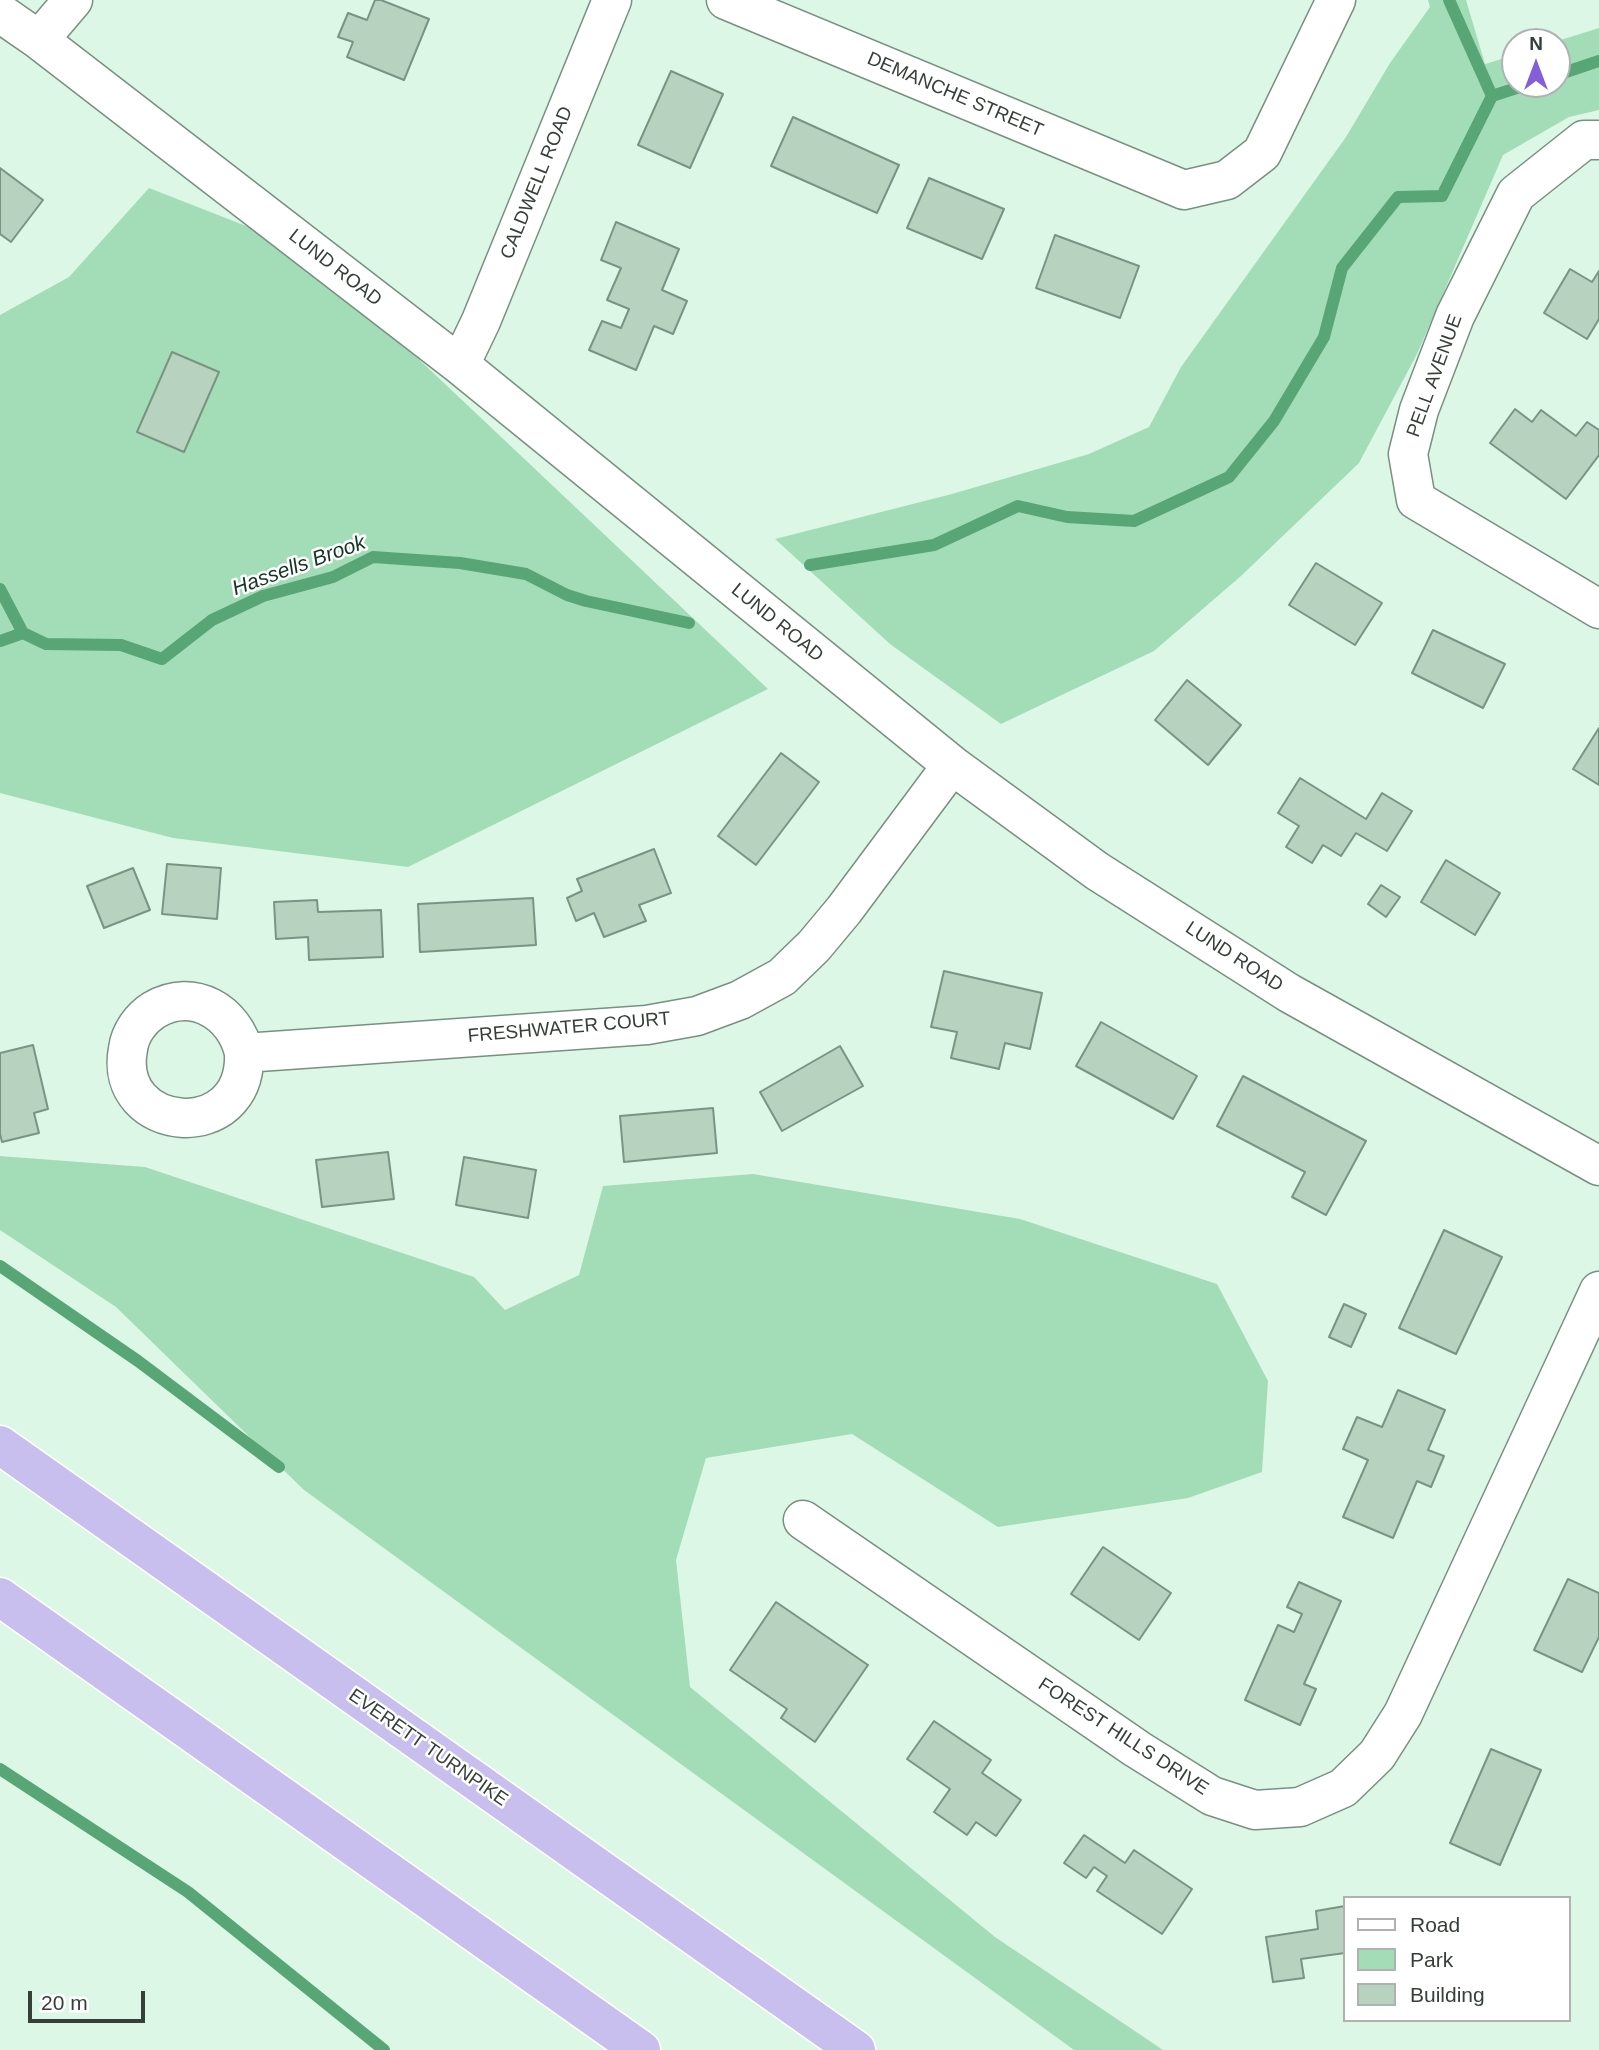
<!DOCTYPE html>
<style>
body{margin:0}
#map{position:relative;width:1599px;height:2050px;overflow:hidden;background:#ddf7e6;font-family:Helvetica,sans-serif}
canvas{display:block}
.legend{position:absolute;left:1343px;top:1896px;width:228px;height:126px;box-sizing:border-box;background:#fff;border:2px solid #afb3b0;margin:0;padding:9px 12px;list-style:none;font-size:21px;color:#364039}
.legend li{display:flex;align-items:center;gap:14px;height:35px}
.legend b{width:35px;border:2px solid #afb3b0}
.north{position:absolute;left:1501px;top:28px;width:70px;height:70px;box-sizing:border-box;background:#fff;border:2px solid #afb3b0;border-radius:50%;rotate:0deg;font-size:19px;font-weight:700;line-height:28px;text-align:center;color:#364039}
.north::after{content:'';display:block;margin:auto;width:24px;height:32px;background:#855ed9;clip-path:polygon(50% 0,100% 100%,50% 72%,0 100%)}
.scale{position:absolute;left:28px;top:1991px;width:117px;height:32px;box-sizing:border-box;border:4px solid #364039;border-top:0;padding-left:9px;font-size:21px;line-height:24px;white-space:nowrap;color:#364039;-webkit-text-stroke:5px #fff;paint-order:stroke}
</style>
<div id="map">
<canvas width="1599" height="2050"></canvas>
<ul class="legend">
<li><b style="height:9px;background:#fff"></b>Road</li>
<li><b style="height:19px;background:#a3ddb7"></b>Park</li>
<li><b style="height:19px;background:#b8d2c0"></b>Building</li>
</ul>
<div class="north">N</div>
<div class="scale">20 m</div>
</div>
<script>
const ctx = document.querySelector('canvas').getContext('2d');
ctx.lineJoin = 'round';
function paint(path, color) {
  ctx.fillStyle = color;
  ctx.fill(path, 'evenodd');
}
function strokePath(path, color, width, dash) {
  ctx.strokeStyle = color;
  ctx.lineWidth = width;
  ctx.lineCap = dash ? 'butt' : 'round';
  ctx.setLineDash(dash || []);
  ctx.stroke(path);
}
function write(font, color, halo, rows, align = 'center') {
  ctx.font = font + ' Helvetica,sans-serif';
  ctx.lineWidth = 5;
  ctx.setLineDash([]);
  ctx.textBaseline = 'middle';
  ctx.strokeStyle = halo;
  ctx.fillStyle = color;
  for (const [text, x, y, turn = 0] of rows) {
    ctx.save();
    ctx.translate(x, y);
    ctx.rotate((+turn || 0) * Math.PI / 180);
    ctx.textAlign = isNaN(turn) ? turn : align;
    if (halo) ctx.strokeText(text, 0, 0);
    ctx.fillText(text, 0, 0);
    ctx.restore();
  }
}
const green = new Path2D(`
 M1428,0H1466L1485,64L1515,55V84H1557V42H1554L1599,28V110L1569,117L1503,155L1417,354L1359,463L1241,576L1154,651L1001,724L890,644L775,539L952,494L1089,454L1149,427L1181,367L1346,137L1390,63L1430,7Z
 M149,188L259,231L409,350L768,689L408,867L173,838L0,793V315L69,277Z
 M0,1156L145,1167L474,1277L505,1310L579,1275L603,1186L753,1174L1020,1219L1217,1284L1268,1381L1262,1472L1188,1498L998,1527L852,1434L706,1458L676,1560L690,1687L995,1937L1163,2050H1074L304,1490L116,1307L0,1230Z`);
const stream = new Path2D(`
 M1449,0L1492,96
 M1557,75L1599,61
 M810,565L934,545L1018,506L1067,517L1134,521L1229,477L1274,421L1324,337L1342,268L1398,197L1442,196L1492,96L1529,84
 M0,589L23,633L46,644L121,645L162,659L212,620L263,596L333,577L373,557L460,563L526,574L567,595L586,601L689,623
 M0,641L23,633
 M0,1266L138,1361L279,1467
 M0,1769L188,1892L384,2050`);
const building = new Path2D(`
 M375,0H381L429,19L404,80L347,57L353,42L338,37L348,13L367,20Z
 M671,71L723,94L690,168L638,145Z
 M793,117L899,165L877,213L771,166Z
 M0,168L43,200L11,242L0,234Z
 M929,178L1004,209L982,259L907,228Z
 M616,222L679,249L662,290L687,301L673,334L654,326L636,370L589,350L602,321L621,328L629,309L607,300L621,268L601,260Z
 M1055,235L1139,266L1120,318L1036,288Z
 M1570,269L1592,282L1599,271V319L1587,339L1544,313Z
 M172,352L219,372L184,452L137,432Z
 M1515,409L1532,422L1541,410L1576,436L1587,422L1599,430V455L1566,499L1490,443Z
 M1316,563L1382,603L1355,645L1289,605Z
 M1433,630L1505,664L1483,708L1412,673Z
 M1187,680L1241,725L1208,765L1155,720Z
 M1599,728V785L1573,769Z
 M781,753L819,782L756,865L718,836Z
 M1300,778L1366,819L1382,793L1412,811L1387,851L1356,833L1341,856L1323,845L1312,863L1286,847L1299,826L1278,813Z
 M654,849L671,893L639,905L646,921L604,937L594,913L576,921L567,898L582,891L577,879Z
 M1446,860L1500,893L1475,935L1421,902Z
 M167,864L221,868L217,919L162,914Z
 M133,868L150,910L104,928L87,886Z
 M1381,885L1400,897L1386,917L1368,904Z
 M533,898L536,945L420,952L418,904Z
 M317,900L318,912L381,910L383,957L309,960L308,937L276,939L274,902Z
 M944,971L1042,993L1030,1049L1005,1043L999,1069L951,1058L957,1032L931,1027Z
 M1101,1022L1197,1076L1173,1119L1076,1066Z
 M33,1045L48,1109L34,1113L39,1133L2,1142L0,1134V1053Z
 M840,1046L863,1086L782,1131L760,1092Z
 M1243,1076L1366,1141L1326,1215L1292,1197L1305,1172L1217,1126Z
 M713,1108L717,1153L624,1162L620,1116Z
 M388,1152L394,1199L322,1207L316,1160Z
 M464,1157L536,1170L528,1218L456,1205Z
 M1444,1230L1502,1257L1456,1354L1399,1328Z
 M1344,1304L1366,1314L1351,1347L1329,1337Z
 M1398,1390L1445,1410L1428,1450L1444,1456L1431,1487L1417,1481L1393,1538L1343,1517L1368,1460L1343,1449L1357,1417L1382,1427Z
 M1103,1547L1171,1593L1139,1640L1071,1594Z
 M1568,1579L1599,1593V1637L1582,1672L1534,1650Z
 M1299,1582L1341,1601L1304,1684L1316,1689L1300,1725L1245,1700L1278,1625L1294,1632L1302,1614L1287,1607Z
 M776,1602L868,1665L815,1742L781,1718L787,1709L730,1670Z
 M934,1721L991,1760L982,1773L1021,1800L996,1836L976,1822L967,1835L934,1812L950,1789L907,1759Z
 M1491,1749L1541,1770L1500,1865L1450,1843Z
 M1084,1835L1125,1863L1134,1850L1192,1889L1162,1934L1097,1891L1107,1876L1094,1867L1086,1878L1064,1863Z
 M1345,1906V1953L1301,1959L1304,1978L1273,1982L1266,1937L1318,1929L1316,1911Z`);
const minor = new Path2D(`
 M726,0L1184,190L1227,180L1262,153L1336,0
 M0,13L39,40L460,365L952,765L1097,871L1289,993L1599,1166
 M39,40L73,0
 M1599,140H1584L1516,194L1455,316L1419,410L1408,454L1416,500L1599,609
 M460,365L481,321L612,0
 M244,1053C248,1146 112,1134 128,1049C130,1033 141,1018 154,1010C193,987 235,1012 244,1053L647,1025L697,1016L740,1000L782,977L814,946L844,910L952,765
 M803,1520L1137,1749L1212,1796L1255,1810L1300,1807L1343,1788L1377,1755L1403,1714L1599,1291`);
const highway = new Path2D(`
 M0,1445L856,2050
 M0,1597L641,2050`);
const streetNames = [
 ["DEMANCHE STREET",955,95,23],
 ["CALDWELL ROAD",537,183,-68],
 ["LUND ROAD",335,268,38],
 ["PELL AVENUE",1435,376,-70],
 ["LUND ROAD",777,623,39],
 ["LUND ROAD",1234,957,33],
 ["FRESHWATER COURT",569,1028,-5],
 ["FOREST HILLS DRIVE",1123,1737,33],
 ["EVERETT TURNPIKE",428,1748,35]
];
const waterNames = [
 ["Hassells Brook",299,566,-20]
];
paint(green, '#a3ddb7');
strokePath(stream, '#58a576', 12);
paint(building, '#b8d2c0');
strokePath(building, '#7b9383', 2);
strokePath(minor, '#789080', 41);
strokePath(highway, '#fff', 41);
strokePath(minor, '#fff', 38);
strokePath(highway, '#c9bfee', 38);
write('19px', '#364039', '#fff', streetNames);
write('italic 21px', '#133521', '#fff', waterNames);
</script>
